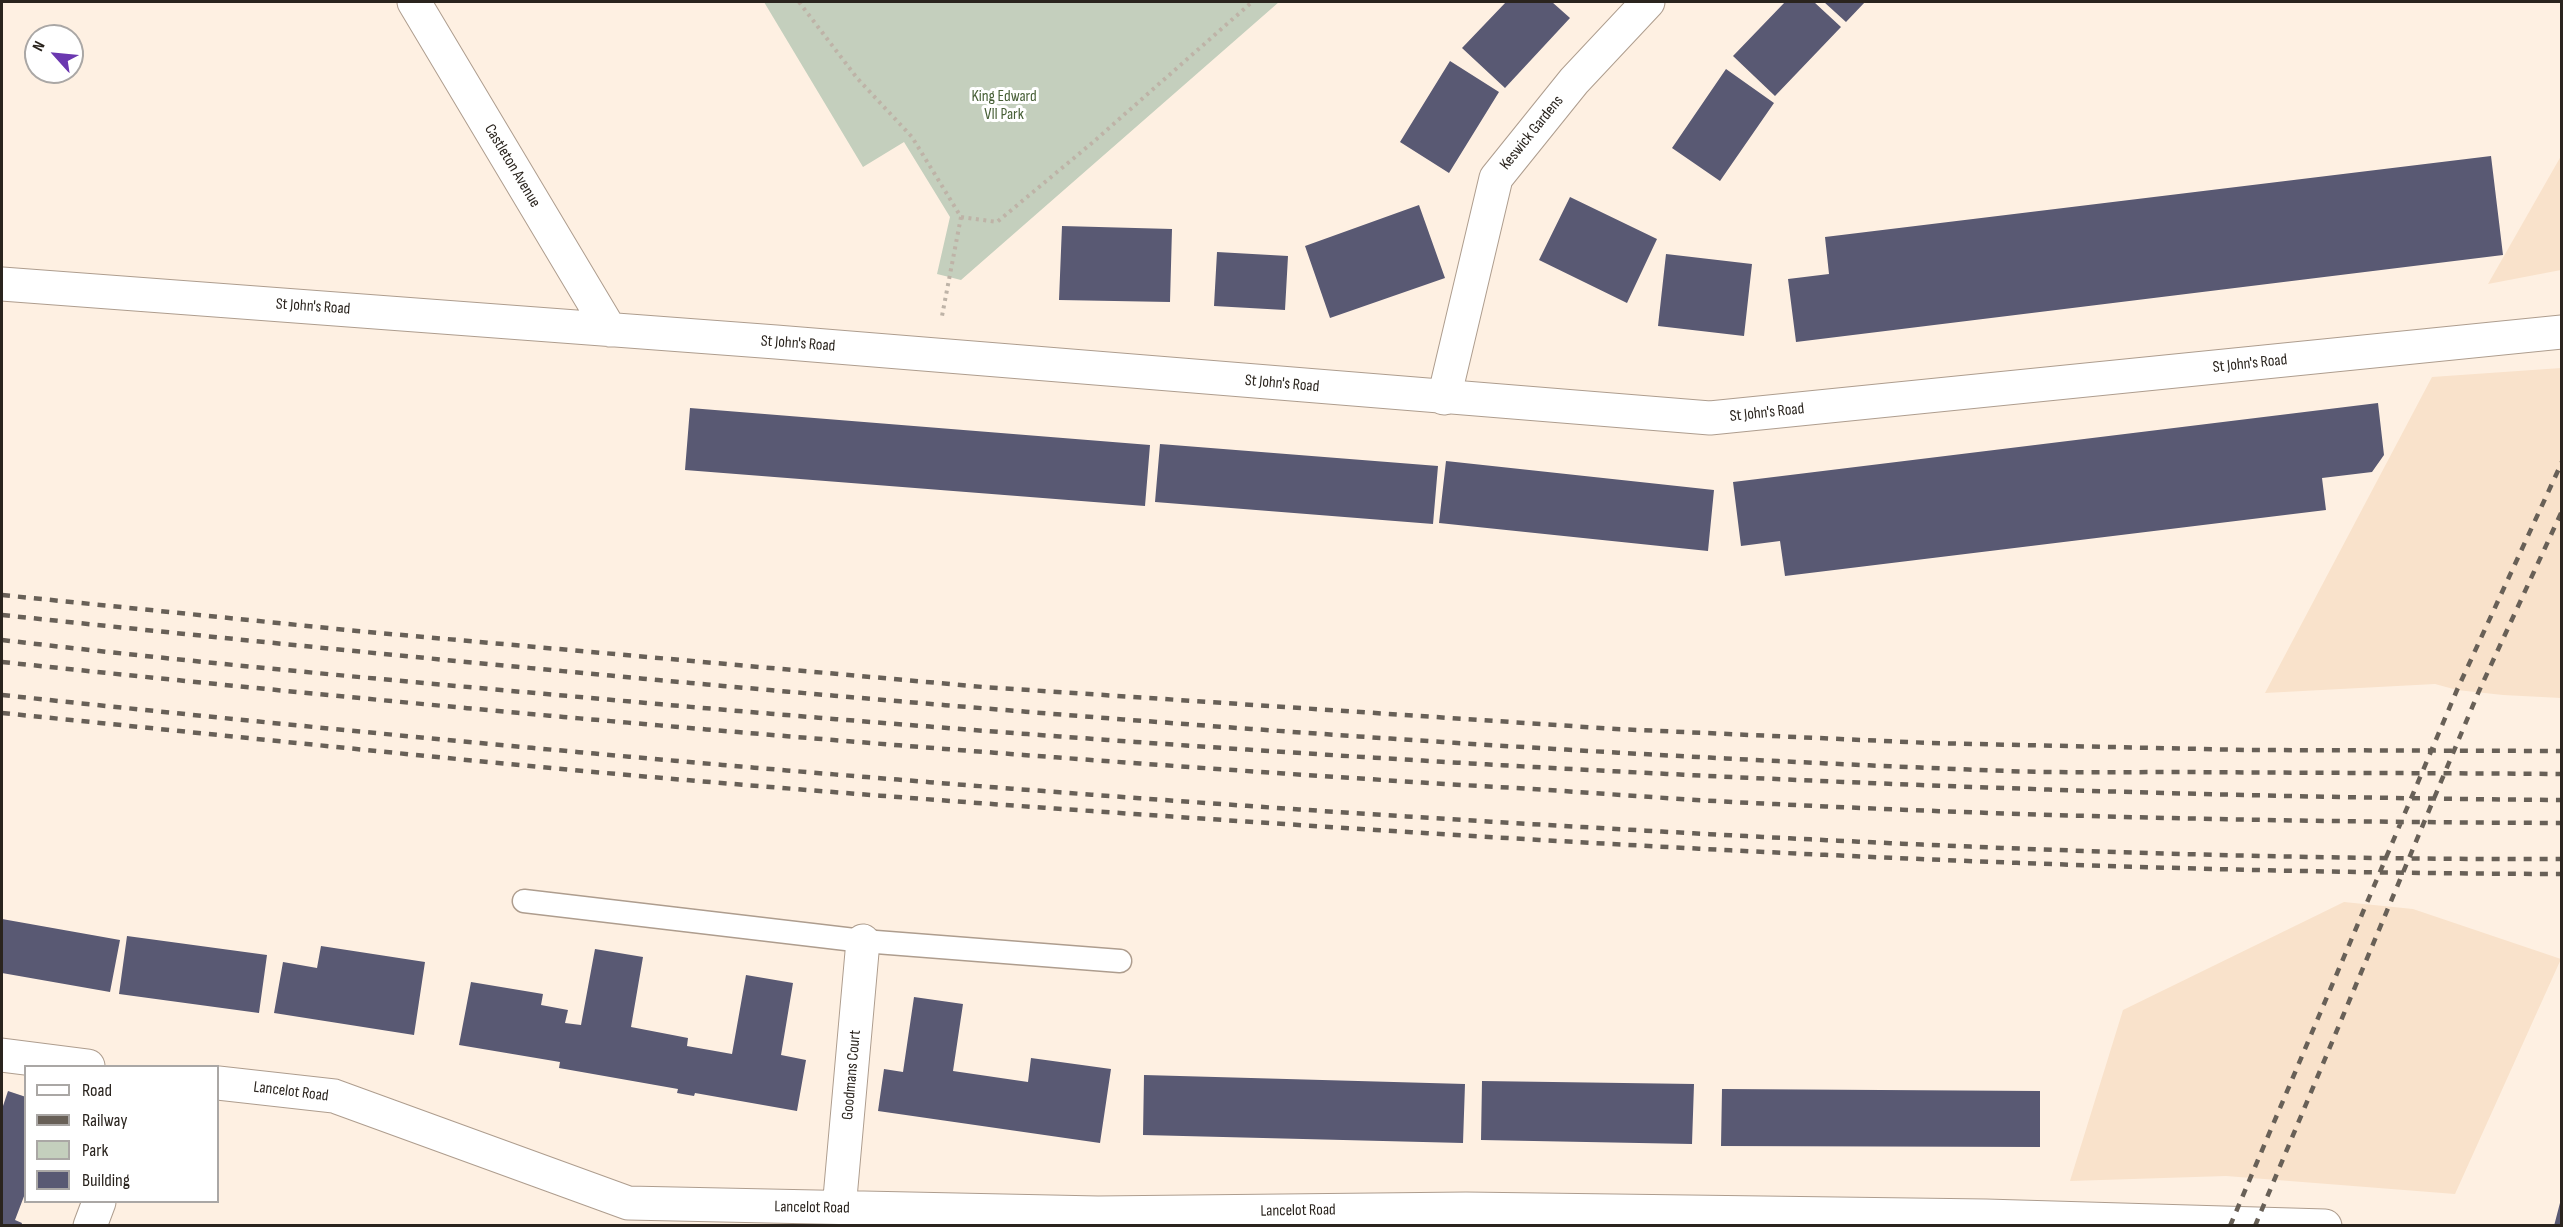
<!DOCTYPE html>
<style>
body{margin:0}
#map{position:relative;width:2563px;height:1227px;overflow:hidden;background:#fef0e2;font-family:"Sofia Sans Condensed",sans-serif}
canvas{display:block}
.frame{position:absolute;inset:0;border:3px solid #2a241e;pointer-events:none}
.legend{position:absolute;left:24px;top:1065px;width:195px;height:138px;box-sizing:border-box;background:#fff;border:2px solid #aaa7a5;margin:0;padding:8px 10px;list-style:none;font-size:18px;color:#2a241e}
.legend li{display:flex;align-items:center;gap:12px;height:30px}
.legend b{width:30px;border:2px solid #aaa7a5}
.north{position:absolute;left:24px;top:24px;width:60px;height:60px;box-sizing:border-box;background:#fff;border:2px solid #aaa7a5;border-radius:50%;rotate:297deg;font-size:16px;font-weight:700;line-height:24px;text-align:center;color:#2a241e}
.north::after{content:'';display:block;margin:auto;width:21px;height:27px;background:#6b38b0;clip-path:polygon(50% 0,100% 100%,50% 72%,0 100%)}
</style>
<div id="map">
<canvas width="2563" height="1227"></canvas>
<div class="frame"></div>
<ul class="legend">
<li><b style="height:8px;background:#fff"></b>Road</li>
<li><b style="height:8px;background:#686057"></b>Railway</li>
<li><b style="height:16px;background:#c4cfbd"></b>Park</li>
<li><b style="height:16px;background:#595973"></b>Building</li>
</ul>
<div class="north">N</div>
</div>
<script>
const ctx = document.querySelector('canvas').getContext('2d');
ctx.lineJoin = 'round';
function paint(path, color) {
  ctx.fillStyle = color;
  ctx.fill(path, 'evenodd');
}
function strokePath(path, color, width, dash) {
  ctx.strokeStyle = color;
  ctx.lineWidth = width;
  ctx.lineCap = dash ? 'butt' : 'round';
  ctx.setLineDash(dash || []);
  ctx.stroke(path);
}
function write(font, color, halo, rows, align = 'center') {
  ctx.font = font + ' "Sofia Sans Condensed",sans-serif';
  ctx.lineWidth = 6;
  ctx.setLineDash([]);
  ctx.textBaseline = 'middle';
  ctx.strokeStyle = halo;
  ctx.fillStyle = color;
  for (const [text, x, y, turn = 0] of rows) {
    ctx.save();
    ctx.translate(x, y);
    ctx.rotate((+turn || 0) * Math.PI / 180);
    ctx.textAlign = isNaN(turn) ? turn : align;
    if (halo) ctx.strokeText(text, 0, 0);
    ctx.fillText(text, 0, 0);
    ctx.restore();
  }
}
const built = new Path2D(`
 M2561,156V270L2488,284Z
 M2561,368V698L2503,695L2457,690L2435,684L2265,693L2432,377Z
 M2344,902L2413,909L2561,959L2455,1194L2226,1176L2070,1181L2123,1010Z`);
const green = new Path2D(`
 M764,2H1279L961,280L937,274L950,217L904,142L863,167Z`);
const building = new Path2D(`
 M1506,2H1552L1570,18L1505,88L1462,48Z
 M1785,2H1814L1841,27L1775,96L1733,56Z
 M1824,2H1865L1846,22Z
 M1450,61L1499,92L1449,173L1400,142Z
 M1726,69L1774,103L1720,181L1672,148Z
 M2491,156L2503,255L1796,342L1788,279L1829,274L1825,237Z
 M1570,197L1657,239L1627,303L1539,260Z
 M1419,205L1445,278L1330,318L1305,246Z
 M1062,226L1172,229L1170,302L1059,300Z
 M1217,252L1288,256L1285,310L1214,306Z
 M1666,254L1752,264L1744,336L1658,326Z
 M2378,403L2384,455L2372,472L2322,478L2326,510L1785,576L1780,541L1741,546L1733,482Z
 M690,408L1150,445L1145,506L685,470Z
 M1160,444L1438,466L1433,524L1155,502Z
 M1446,461L1714,490L1708,551L1439,523Z
 M2,919L120,940L110,992L2,973Z
 M127,936L267,955L259,1013L119,994Z
 M321,946L425,962L414,1035L274,1013L283,962L317,968Z
 M595,949L643,957L631,1027L688,1038L687,1046L732,1054L746,975L793,983L781,1055L806,1060L797,1111L695,1093L694,1096L677,1093L678,1089L559,1068L560,1062L459,1045L471,982L543,994L541,1005L568,1010L565,1023L581,1025Z
 M914,997L963,1004L953,1071L1028,1082L1031,1058L1111,1069L1100,1143L878,1111L884,1069L903,1072Z
 M1144,1075L1465,1084L1463,1143L1143,1135Z
 M1482,1081L1694,1084L1692,1144L1481,1140Z
 M1722,1089L2040,1091V1147L1721,1146Z
 M8,1091L26,1097V1191L15,1220L22,1223L21,1226H2V1109Z
 M2561,1199L2562,1226H2554Z`);
const path = new Path2D(`
 M799,2L857,78L912,137L961,217L942,316
 M961,217L997,222L1092,143L1252,2`);
const service = new Path2D(`
 M524,901L863,941L1120,961`);
const minor = new Path2D(`
 M1444,398L1496,178L1574,81L1648,2
 M2,1055L88,1066
 M218,1083L334,1096L628,1203L1098,1213L1466,1209L1986,1216L2325,1226
 M839,1209L863,941
 M90,1226L99,1202`);
const tertiary = new Path2D(`
 M414,2L610,330
 M2,284L776,342L1710,418L2562,332`);
const rail = new Path2D(`
 M2,595L357,631L983,687L1616,729L1930,743L2247,750L2562,751
 M2,615C668,685 1337,746 2007,771C2067,773 2127,772 2187,772C2312,773 2437,773 2562,774
 M2,640C223,666 446,685 669,705C1298,760 1930,795 2562,800
 M2,662C493,714 986,756 1479,786C1578,791 1676,800 1775,804C2037,817 2299,822 2562,823
 M2,695C527,751 1054,797 1582,827C1908,846 2235,860 2562,859
 M2,713C181,731 361,750 540,767C819,793 1097,812 1376,830C1771,855 2166,873 2562,874
 M2230,1226L2457,690L2562,462
 M2255,1226L2479,691L2562,511`);
const parkNames = [
 ["King Edward",1004,97],
 ["VII Park",1004,115]
];
const streetNames = [
 ["Keswick Gardens",1532,133,-51],
 ["Castleton Avenue",512,166,59],
 ["St John's Road",313,307,4],
 ["St John's Road",798,344,4],
 ["St John's Road",2250,364,-6],
 ["St John's Road",1282,384,5],
 ["St John's Road",1767,413,-6],
 ["Goodmans Court",852,1075,-85],
 ["Lancelot Road",291,1092,7],
 ["Lancelot Road",812,1208,1],
 ["Lancelot Road",1298,1211,-1]
];
paint(built, '#f9e2cb');
paint(green, '#c4cfbd');
paint(building, '#595973');
strokePath(service, '#ae9d8e', 25);
strokePath(minor, '#ae9d8e', 35);
strokePath(tertiary, '#ae9d8e', 35);
strokePath(path, '#beb3a7', 4, [3, 4.5]);
strokePath(service, '#fff', 22);
strokePath(minor, '#fff', 33);
strokePath(tertiary, '#fff', 33);
strokePath(rail, '#686057', 4.5, [8, 8]);
write('16px', '#475f36', '#fff', parkNames);
write('16px', '#2a241e', '#fff', streetNames);
</script>
